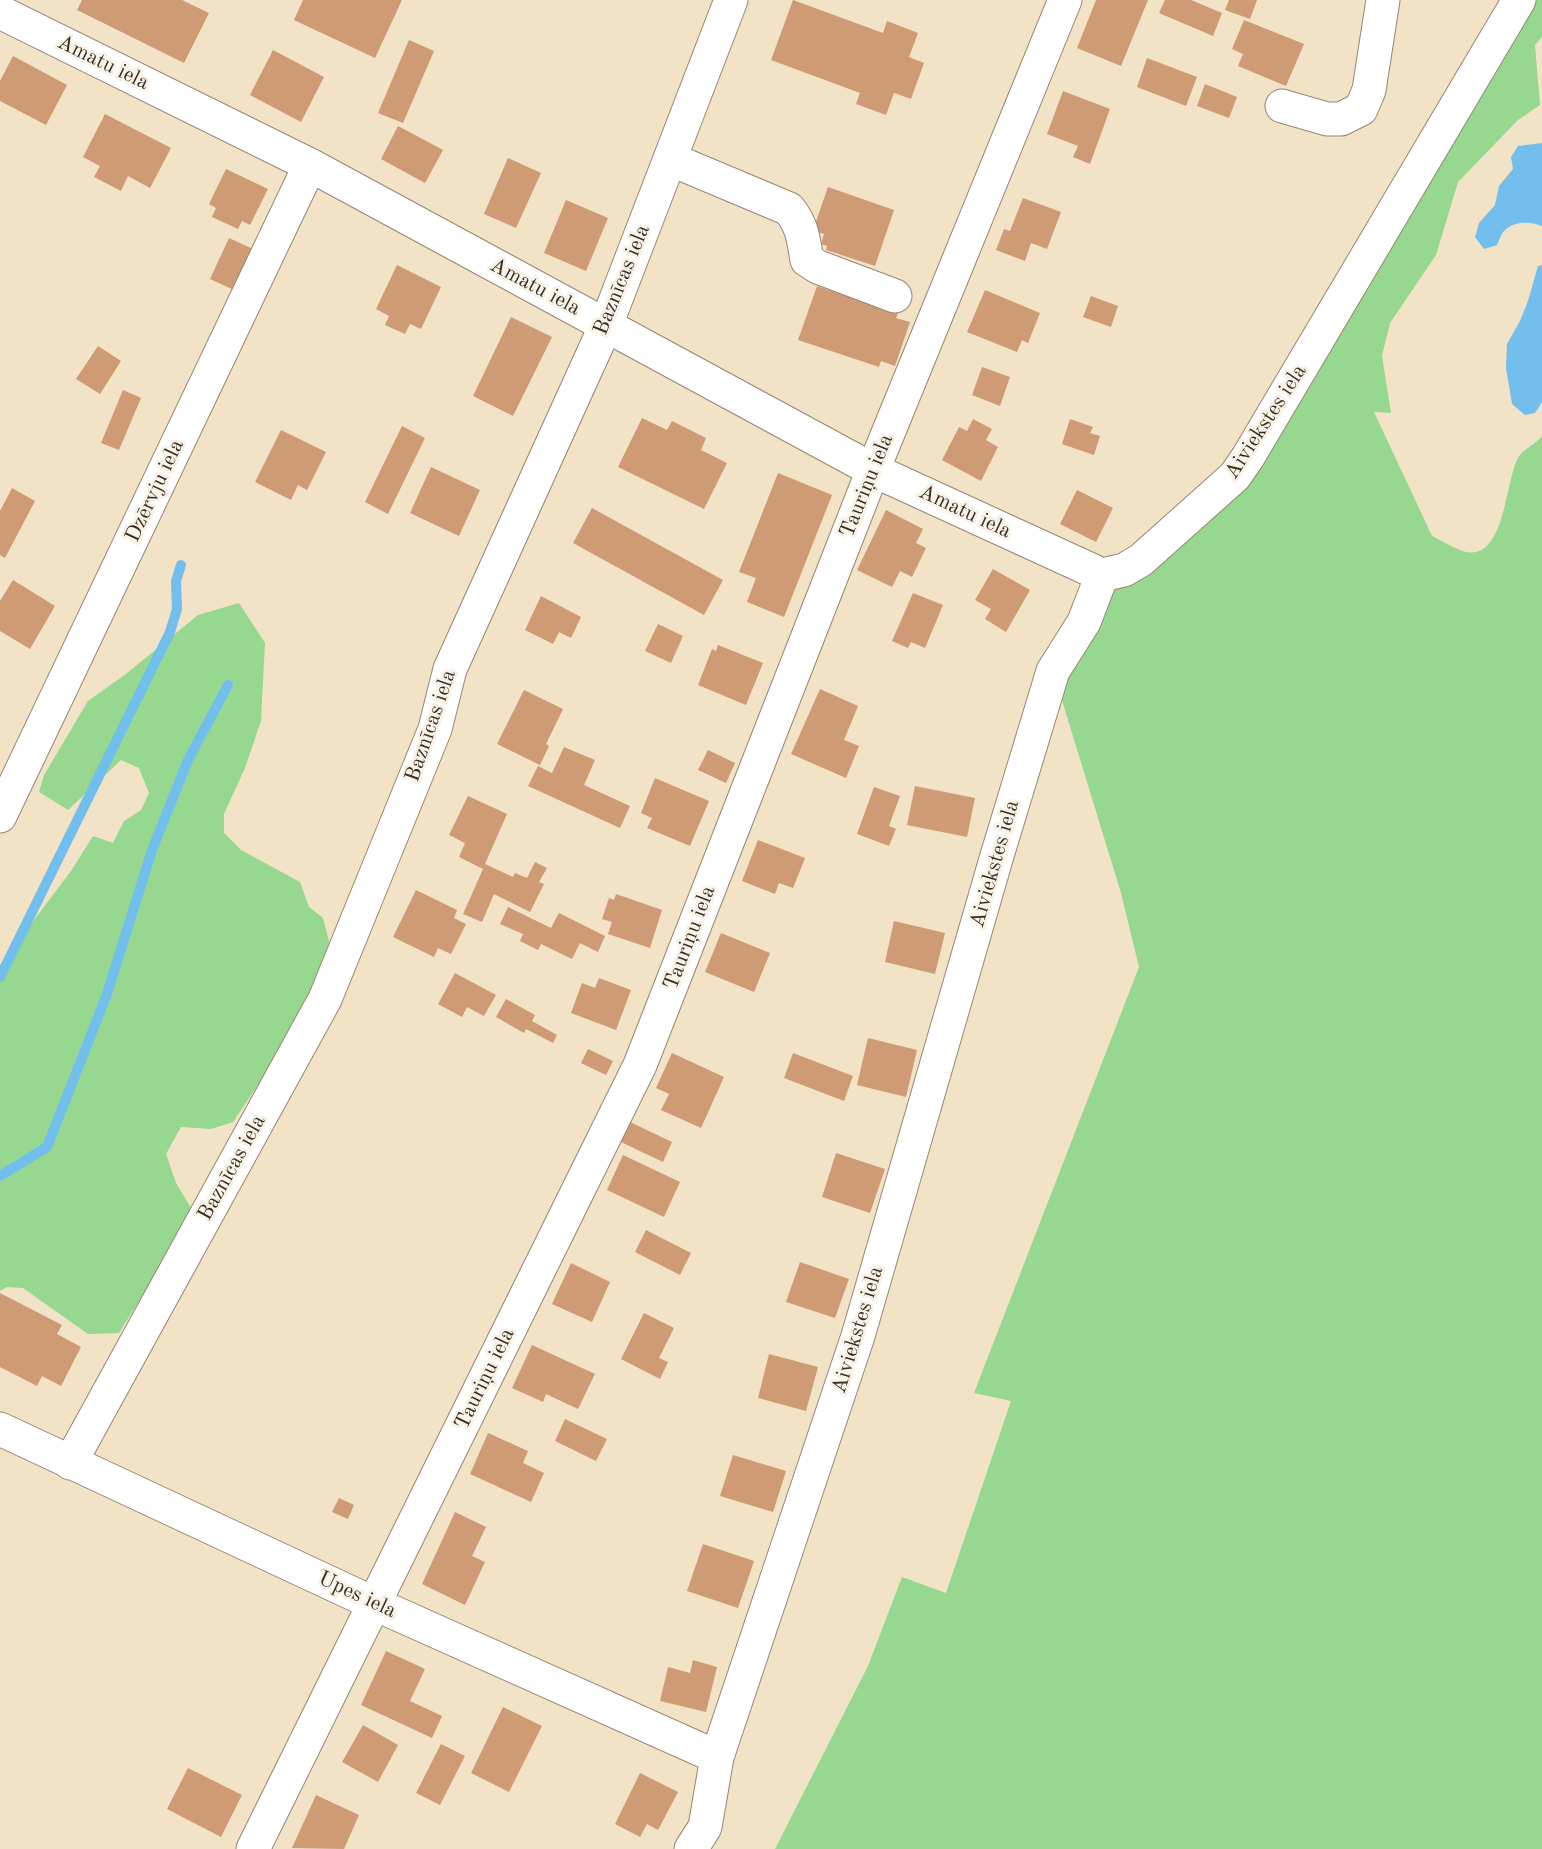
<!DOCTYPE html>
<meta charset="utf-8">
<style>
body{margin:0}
canvas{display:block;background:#f2e2c6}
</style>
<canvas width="1542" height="1849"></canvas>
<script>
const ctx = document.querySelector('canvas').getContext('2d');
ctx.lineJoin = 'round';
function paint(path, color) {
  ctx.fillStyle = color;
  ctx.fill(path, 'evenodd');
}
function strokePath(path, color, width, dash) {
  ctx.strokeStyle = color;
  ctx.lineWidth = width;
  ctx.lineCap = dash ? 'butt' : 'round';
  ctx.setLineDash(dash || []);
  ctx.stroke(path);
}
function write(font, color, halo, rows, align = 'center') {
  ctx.font = font + ' "Old Standard TT",serif';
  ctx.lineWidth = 6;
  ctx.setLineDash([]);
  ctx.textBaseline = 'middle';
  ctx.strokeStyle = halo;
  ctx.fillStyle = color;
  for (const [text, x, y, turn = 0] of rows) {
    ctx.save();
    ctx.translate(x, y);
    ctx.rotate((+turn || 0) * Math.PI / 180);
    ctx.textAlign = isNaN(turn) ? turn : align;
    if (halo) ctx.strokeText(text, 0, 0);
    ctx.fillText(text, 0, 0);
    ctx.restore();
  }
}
const green = new Path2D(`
 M1519,0H1542V37L1535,45L1540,105L1518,120L1458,182L1436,255L1390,323L1382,356L1391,413L1374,412L1432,536C1442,541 1455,549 1466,552C1505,560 1505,482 1518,458C1523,449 1535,445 1542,436V1849H775L868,1666L902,1577L946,1593L1011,1401L974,1393L1139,967L1121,893L1053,671L1102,575L1235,476Z
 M239,603L265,643L261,721L245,768L224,814V833L241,850L300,882L309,907L323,918L329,941L323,975L274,1061L233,1122L211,1129L181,1127L166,1154L176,1183L194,1213L119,1333L88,1334L23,1288L7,1287L0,1291V965L71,871L93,836L113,843L124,821L141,810L149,793L139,768L121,760L68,810L39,792L44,775L88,701L126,674L198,615Z`);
const water = new Path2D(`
 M1542,143V226C1530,221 1513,221 1504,231C1501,234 1499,241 1497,245L1484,249L1475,237L1479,223L1495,205L1499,186L1513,169L1511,157L1518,146Z
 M1542,265V402L1535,413L1525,415L1512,404L1506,368L1507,344L1520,321L1528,301L1538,266Z`);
const stream = new Path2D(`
 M0,977L170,632L177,609L176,581L181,565
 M0,1176L47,1147L107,994L152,850L188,760L228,685`);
const building = new Path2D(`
 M82,0H182L209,13L184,63L77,10Z
 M303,0H402L375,58L294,20Z
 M793,0L883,33L887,21L918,33L909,57L924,63L911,99L894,93L886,115L856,104L860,93L771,60Z
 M1096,0H1148L1121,66L1077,48Z
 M1165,0H1191L1222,13L1213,36L1159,13Z
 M1229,0H1257L1250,19L1225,10Z
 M1244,20L1304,44L1286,86L1238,66L1243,54L1232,49Z
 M409,40L434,51L403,123L378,113Z
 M273,50L324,77L301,122L250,95Z
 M13,56L67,85L46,125L0,101V81Z
 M1147,58L1197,77L1186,106L1137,87Z
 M1205,84L1237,97L1229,118L1197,106Z
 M1063,91L1110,109L1090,164L1073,157L1078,146L1047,134Z
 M105,114L171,148L150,188L128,176L121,191L94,177L100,166L83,157Z
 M398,126L443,150L425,183L381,159Z
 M508,158L541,173L516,228L484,214Z
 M226,169L268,189L250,225L242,221L238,229L212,217L216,208L209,204Z
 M828,187L894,210L875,266L826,250L827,246L821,244L824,234L813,230Z
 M1023,198L1061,212L1047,249L1031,243L1025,261L996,250L1004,229L1010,231Z
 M566,200L608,218L586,271L544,253Z
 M229,238L255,250L236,291L210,279Z
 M397,265L441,287L421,329L410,324L405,334L385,325L389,316L376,309Z
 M817,286L898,313L896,318L910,322L895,366L881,361L879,367L798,340Z
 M985,290L1040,313L1028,343L1022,340L1017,352L967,332Z
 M1091,296L1118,306L1111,327L1083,317Z
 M511,317L552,337L513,416L473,396Z
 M98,346L121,361L100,394L76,379Z
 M982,367L1010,377L1000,406L972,395Z
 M123,390L141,398L119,450L101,443Z
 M642,418L667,430L672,421L706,438L701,450L727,463L704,509L618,467Z
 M973,419L992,429L986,440L998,447L981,481L942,460L959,427L967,431Z
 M1070,419L1093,427L1090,433L1100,436L1094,455L1062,444Z
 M402,426L425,438L388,514L365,502Z
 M281,430L326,452L307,490L298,485L291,500L255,482Z
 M431,467L480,490L459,536L410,513Z
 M778,473L832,495L784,617L747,602L756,578L739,572Z
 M12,488L35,501L5,558L0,555V511Z
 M1077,490L1113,508L1096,542L1060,524Z
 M592,508L723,580L704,615L573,543Z
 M886,510L923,529L916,543L926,548L912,577L900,571L892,587L857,570Z
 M993,569L1030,590L1006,632L985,619L991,609L975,600Z
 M13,580L55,606L30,649L0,631V601Z
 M913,593L943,605L925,648L911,642L908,648L892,641Z
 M541,596L581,617L571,638L559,632L553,644L525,630Z
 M658,624L683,636L671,663L645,651Z
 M718,645L763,663L746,705L698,685L712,649L716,651Z
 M820,689L858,706L844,740L859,746L846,778L791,754Z
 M524,690L563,709L546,744L549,746L540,765L497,744Z
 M564,747L595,760L584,785L630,806L620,828L528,786L538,766L552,773Z
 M708,750L735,763L726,783L698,770Z
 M655,778L709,801L690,846L647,828L652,818L641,813Z
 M915,786L975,798L967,837L907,825Z
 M874,787L900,796L889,826L896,829L889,846L857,834Z
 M468,796L507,814L485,864L513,877L515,873L527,878L535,862L547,868L539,882L544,884L530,912L494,894L482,922L463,914L483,869L459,857L465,843L449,835Z
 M758,840L805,858L793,888L779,883L775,894L742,881Z
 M416,890L457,910L454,918L466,924L451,954L438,948L434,957L393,937Z
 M616,894L662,910L650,948L608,934L612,922L602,919L609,898L614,900Z
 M508,907L551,928L559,913L605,936L598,952L580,943L572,959L541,944L538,950L520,941L523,934L500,924Z
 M894,921L945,933L935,974L885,962Z
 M721,933L770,953L754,992L705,972Z
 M455,973L496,995L484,1016L467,1007L462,1017L438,1004Z
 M599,978L631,990L616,1030L571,1013L582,983L595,988Z
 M506,999L535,1015L532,1021L557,1035L553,1043L526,1029L524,1033L496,1017Z
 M868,1038L917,1050L906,1097L857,1085Z
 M588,1049L613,1061L606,1075L581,1063Z
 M672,1053L724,1077L701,1128L661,1110L669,1094L656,1088Z
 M793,1053L853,1076L844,1101L784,1078Z
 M630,1122L672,1142L663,1162L621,1142Z
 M836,1153L885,1169L870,1213L822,1197Z
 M623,1155L680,1182L664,1217L607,1190Z
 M646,1230L691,1253L680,1275L635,1252Z
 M800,1262L849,1279L835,1318L786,1302Z
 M571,1263L610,1282L592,1322L552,1304Z
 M0,1293L62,1325L57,1334L81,1347L61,1386L42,1376L37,1386L0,1367Z
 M644,1313L674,1328L659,1358L668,1362L660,1379L621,1359Z
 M532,1345L595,1374L578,1409L546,1394L543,1402L512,1388Z
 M769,1354L818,1367L806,1411L758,1398Z
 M565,1419L607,1439L596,1461L555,1441Z
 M488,1433L528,1451L523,1463L544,1473L531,1502L470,1474Z
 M733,1455L786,1471L773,1512L720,1496Z
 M339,1498L354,1505L348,1519L332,1512Z
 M455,1512L486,1527L472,1556L485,1562L465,1605L422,1584Z
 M703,1544L754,1561L738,1608L687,1591Z
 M386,1651L425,1669L410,1701L442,1716L432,1738L361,1705Z
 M693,1660L717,1667L706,1712L660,1701L668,1667L690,1673Z
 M503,1707L542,1726L509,1792L471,1773Z
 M363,1725L398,1745L378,1782L342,1762Z
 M441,1744L465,1756L440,1805L416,1793Z
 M188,1768L242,1795L221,1837L167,1809Z
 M640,1773L678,1792L658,1830L647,1824L640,1837L615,1824Z
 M316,1795L359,1815L344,1849L292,1848Z`);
const minor = new Path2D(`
 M0,12L310,165L873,470L1102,575
 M1282,106L1327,119H1341L1361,109L1369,90L1383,0
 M670,159L789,209C803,227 803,238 807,260L818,267L895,296
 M0,816L310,165
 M0,1429L375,1604L717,1757
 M70,1463L325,999L435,729L450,669L606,325L731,0
 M253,1849L640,1065L873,470L1065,0
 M691,1849L705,1827L717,1757L858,1336L996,859L1053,671L1084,622L1102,575L1124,570L1141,560L1235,476L1248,457L1519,0`);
const streetNames = [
 ["Amatu iela",103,63,26],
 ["Baznīcas iela",622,280,-68],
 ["Amatu iela",535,287,28],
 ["Aiviekstes iela",1266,422,-57],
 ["Tauriņu iela",867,486,-68],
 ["Dzērvju iela",155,491,-65],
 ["Amatu iela",965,512,25],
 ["Baznīcas iela",431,726,-71],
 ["Aiviekstes iela",995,864,-74],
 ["Tauriņu iela",690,938,-69],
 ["Baznīcas iela",232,1168,-61],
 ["Aiviekstes iela",858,1330,-73],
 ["Tauriņu iela",485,1379,-64],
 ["Upes iela",357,1595,25]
];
paint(green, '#96d890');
paint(water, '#72beec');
strokePath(stream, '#72beec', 10);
paint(building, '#ce9b74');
strokePath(minor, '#968672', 35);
strokePath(minor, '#fff', 33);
write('21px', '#3b2a1e', '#f7f3e8', streetNames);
</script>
